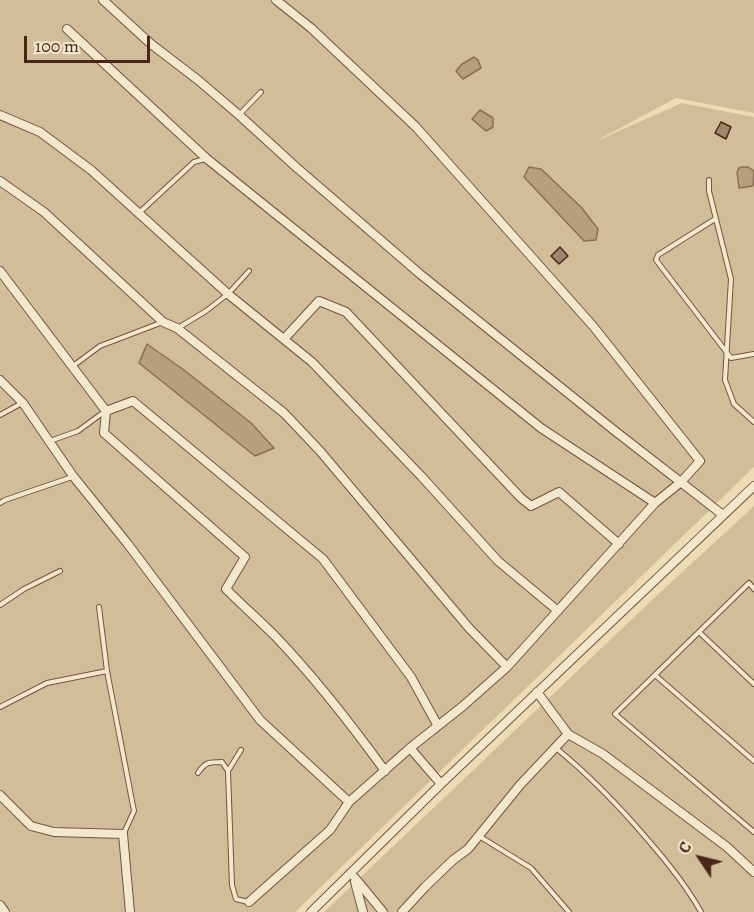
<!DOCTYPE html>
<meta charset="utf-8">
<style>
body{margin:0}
#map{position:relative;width:754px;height:912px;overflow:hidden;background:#eddcb3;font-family:Alegreya,serif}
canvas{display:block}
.north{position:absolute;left:670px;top:828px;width:60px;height:60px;-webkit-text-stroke:4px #f3e8ce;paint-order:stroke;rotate:305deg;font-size:16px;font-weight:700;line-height:24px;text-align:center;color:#4a2618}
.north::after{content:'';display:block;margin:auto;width:21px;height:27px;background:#4a2618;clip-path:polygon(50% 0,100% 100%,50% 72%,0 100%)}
.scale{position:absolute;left:24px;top:36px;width:126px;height:27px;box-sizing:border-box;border:3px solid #4a2618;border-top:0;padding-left:8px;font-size:18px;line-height:21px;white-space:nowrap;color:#4a2618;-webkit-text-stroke:4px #f3e8ce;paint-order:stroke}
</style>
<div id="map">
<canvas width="754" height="912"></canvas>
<div class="north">С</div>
<div class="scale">100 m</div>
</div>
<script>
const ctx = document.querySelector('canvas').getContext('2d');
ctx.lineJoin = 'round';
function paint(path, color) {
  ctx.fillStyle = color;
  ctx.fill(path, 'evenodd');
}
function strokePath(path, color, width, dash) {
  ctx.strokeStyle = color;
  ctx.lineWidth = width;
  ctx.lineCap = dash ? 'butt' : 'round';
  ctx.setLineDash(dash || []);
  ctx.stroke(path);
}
const green = new Path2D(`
 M0,0H754V113L676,98L594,142L682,103L754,117V467L295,912H0Z
 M754,506V912H324L653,599Z`);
const water = new Path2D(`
 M474,57L478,60L481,68L463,79L456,71L462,64Z
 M480,110L493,118V127L486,131L472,119Z
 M529,167L541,169L581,207L598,229L596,240L584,241L524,177Z
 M742,167H748L754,171L753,186L739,188L737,172L739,168Z
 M147,344L184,370L251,423L274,448L255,456L139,363Z`);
const building = new Path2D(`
 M721,122L731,127L726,139L715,133Z
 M560,247L568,256L559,264L551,256Z`);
const lane = new Path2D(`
 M239,115L261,92
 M709,180V191L731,279L725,380L734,404L754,422
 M140,212L194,162L205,159
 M715,219L658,255L656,260L731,358L754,354
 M178,328L206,311L228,294L249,271
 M73,366L100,346L163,322
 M0,415L22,403
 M50,441L78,431L104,412
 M0,503L5,500L72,477
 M754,589L749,583L615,714L754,832
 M0,605L24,589L60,571
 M99,607L107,671L134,811L124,833
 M699,632L754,684
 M655,675L754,761
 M0,707L47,683L107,671
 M556,748C590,776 620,807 648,840C668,863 686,885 701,912
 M241,750L228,771L232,885L236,899L248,902
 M198,773C205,762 209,762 222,762L228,771
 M479,836L531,868L569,912`);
const street = new Path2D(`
 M103,0L151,44L198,80L239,115L296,167L420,274L615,431L723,515
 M67,29L206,158L541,428L655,503
 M0,115L40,132L91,170L228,294L312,362L422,477L498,561L558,611
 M0,181L44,212L163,322L177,328L284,413L320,451L469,628L507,667
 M0,271L106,411L133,401L323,559L411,677L438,726
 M284,339L319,301L346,312L521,498L531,506L559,492L619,544
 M0,380L23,403L73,476L127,543L260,720L349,802
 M106,411L104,433L245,557L226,589C242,605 260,621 276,637C316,679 351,724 385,771
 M537,692L568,734L603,754L727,847L754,872
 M410,748L441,784
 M0,795L31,826L54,832L123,834L130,912
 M355,878L383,912
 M355,882L363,912
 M249,902L330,830L349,802L410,748L463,706L507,667L655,503L681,482L700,461L593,326L416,127L311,28L276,0
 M0,905L5,912
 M311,912L441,784L754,486
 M402,912L425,887L453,860L468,849L520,785L568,734`);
paint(green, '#d1bd99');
paint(water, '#b69e7e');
strokePath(water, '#8b6e55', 1.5);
paint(building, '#9f8569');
strokePath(building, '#4a2618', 1.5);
strokePath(lane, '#73543f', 6);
strokePath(street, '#73543f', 10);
strokePath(lane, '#f3e8ce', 4);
strokePath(street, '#f3e8ce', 8);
</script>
